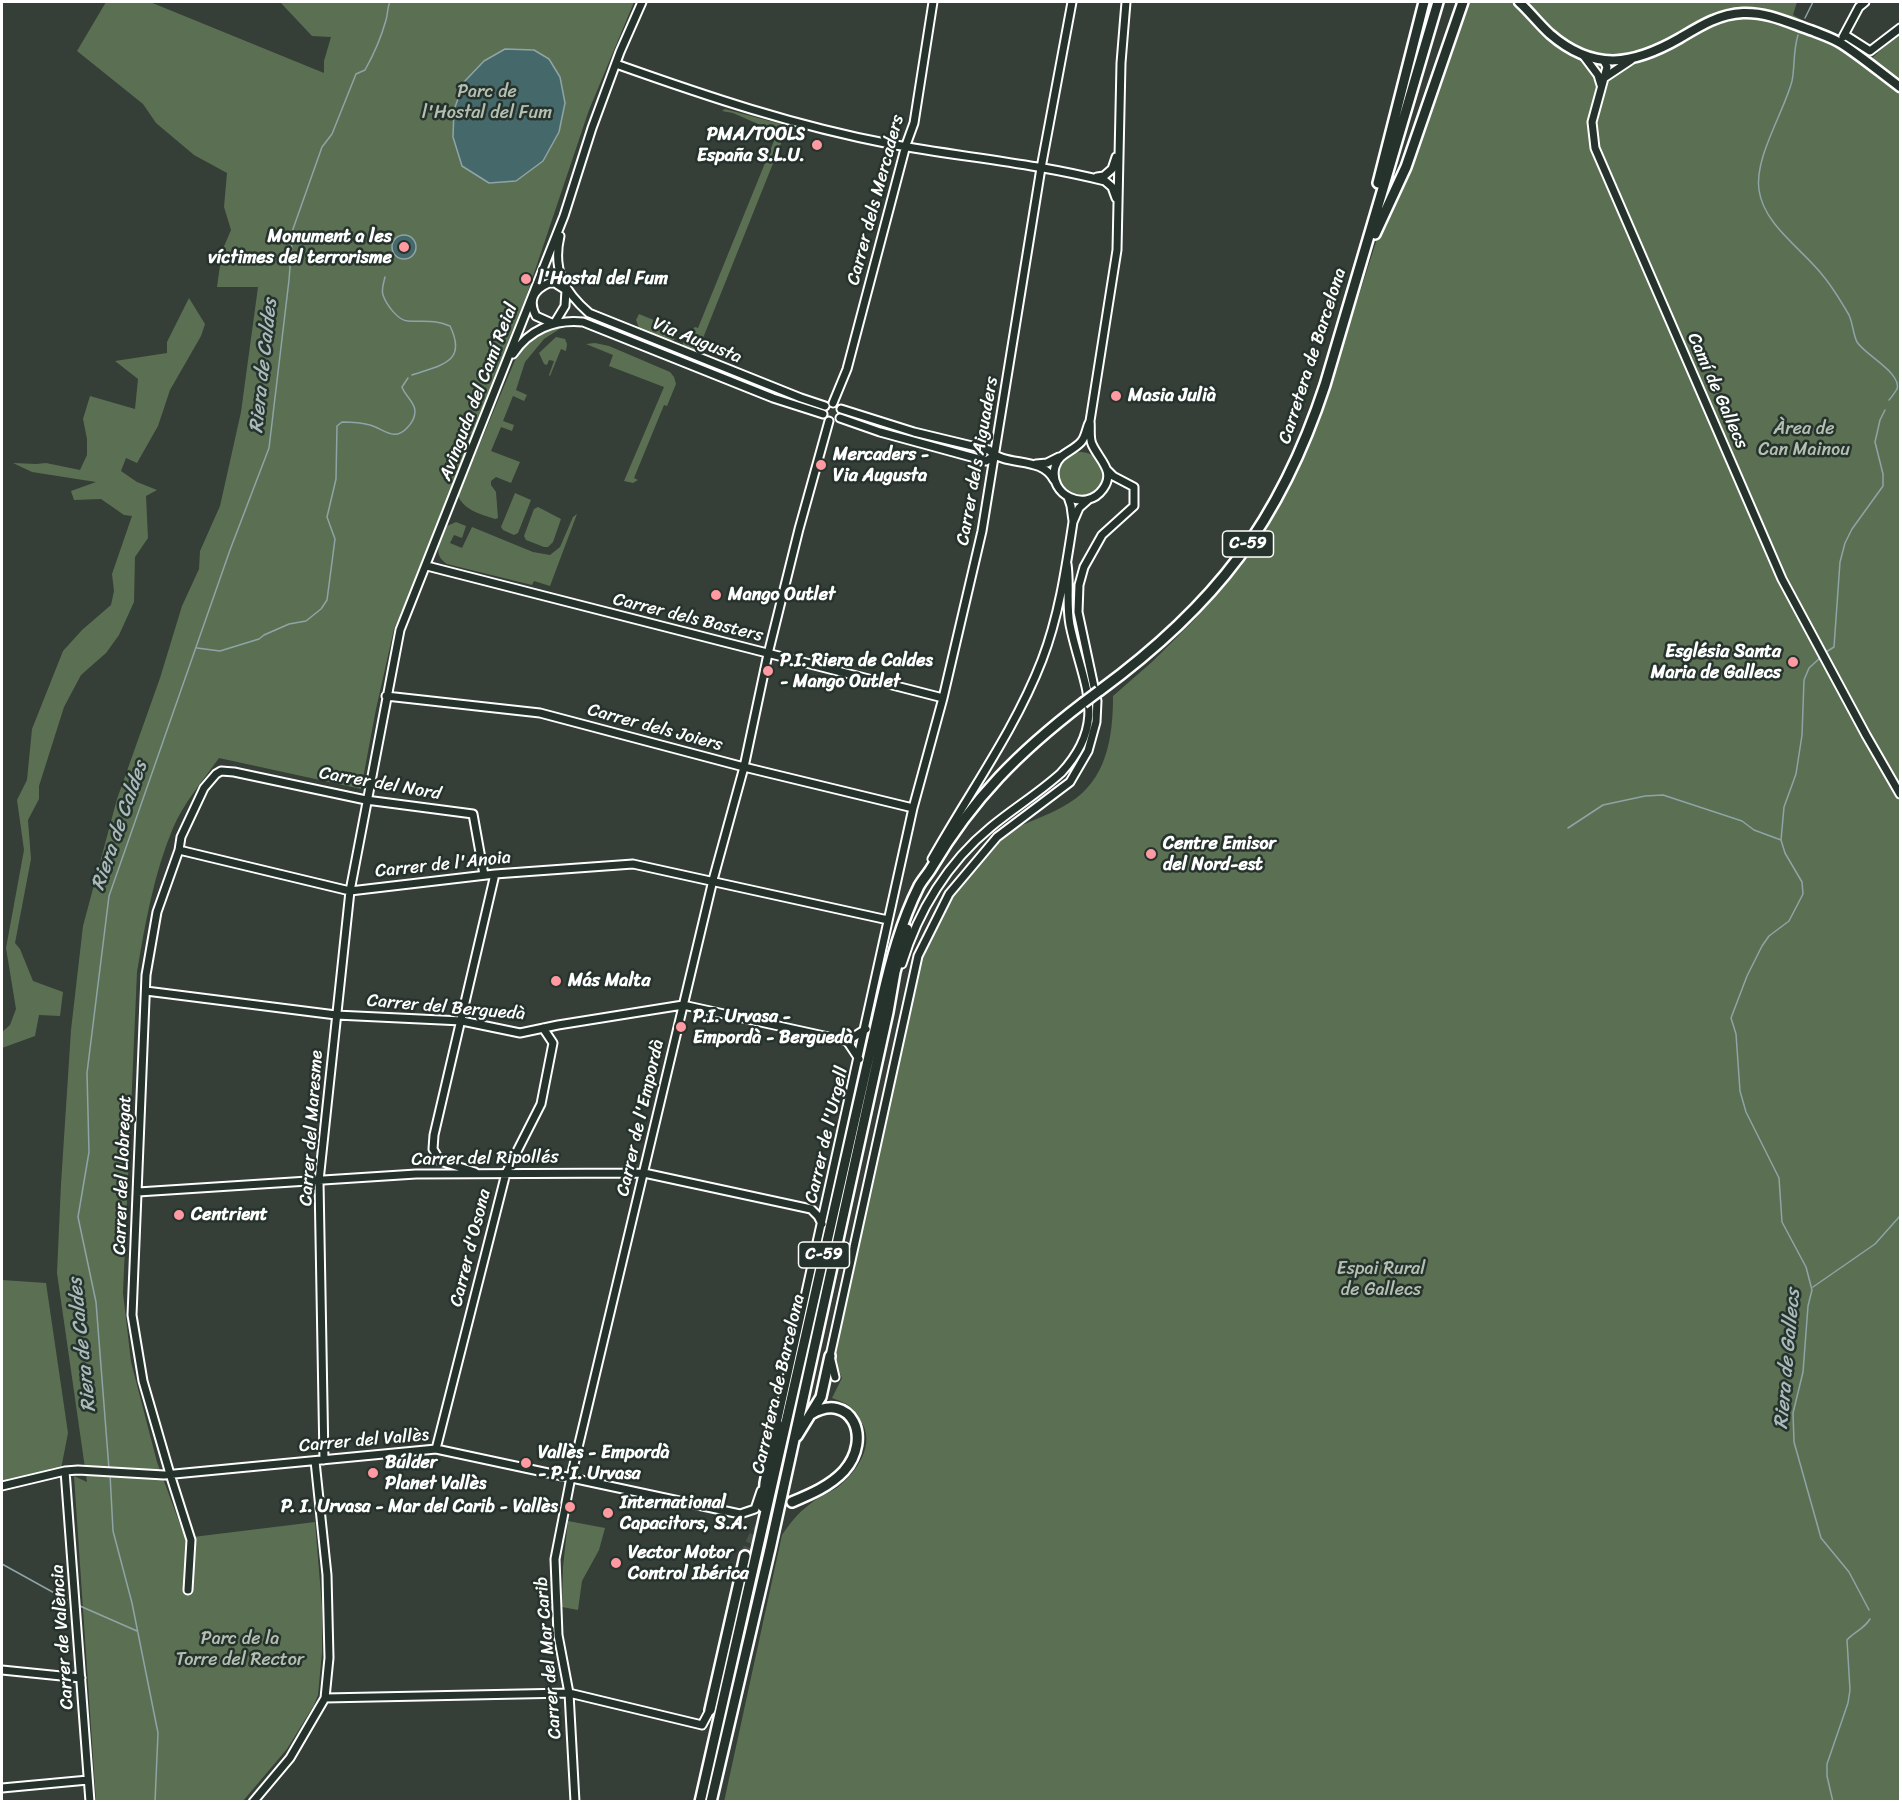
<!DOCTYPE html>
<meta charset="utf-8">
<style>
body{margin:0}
#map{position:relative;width:1902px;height:1803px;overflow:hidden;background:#353e37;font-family:Sriracha,sans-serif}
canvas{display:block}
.frame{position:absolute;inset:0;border:3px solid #fff;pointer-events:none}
</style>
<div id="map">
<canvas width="1902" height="1803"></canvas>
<div class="frame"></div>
</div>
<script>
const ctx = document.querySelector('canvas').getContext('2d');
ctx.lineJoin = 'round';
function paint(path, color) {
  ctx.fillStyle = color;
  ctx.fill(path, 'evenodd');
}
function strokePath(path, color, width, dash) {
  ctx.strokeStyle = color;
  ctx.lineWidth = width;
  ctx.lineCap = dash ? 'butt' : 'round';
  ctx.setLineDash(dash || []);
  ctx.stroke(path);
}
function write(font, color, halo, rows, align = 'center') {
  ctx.font = font + ' Sriracha,sans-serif';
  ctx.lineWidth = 5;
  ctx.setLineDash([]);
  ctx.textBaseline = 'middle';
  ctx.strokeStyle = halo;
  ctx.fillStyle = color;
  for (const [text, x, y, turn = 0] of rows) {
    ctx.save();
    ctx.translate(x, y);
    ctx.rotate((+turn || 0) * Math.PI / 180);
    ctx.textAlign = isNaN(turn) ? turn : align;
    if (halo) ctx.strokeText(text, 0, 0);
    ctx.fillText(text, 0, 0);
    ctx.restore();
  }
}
const green = new Path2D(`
 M106,2H150L324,73V61L331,37L312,36L280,2H634L589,110L527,294L422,565L394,629L376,709L361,789L219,758C204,779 183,804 173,828C154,873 145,924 137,972L123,1293L131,1362L157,1462L185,1538L315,1522L322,1607V1652L318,1695L314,1705L287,1749L243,1801H96L74,1476L87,1482L57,1273L61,1184L71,1030L83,926L117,799L160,678L182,606L199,569L200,551L220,506L241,412L258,287H217L222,251L231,230L224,207L227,173L194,155L156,123L143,104L77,51Z
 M1467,2H1797L1793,15L1871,59L1900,32V1801L724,1802L782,1535C791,1522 798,1513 810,1504C818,1497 829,1493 838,1487C857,1472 877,1443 860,1420C850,1404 850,1405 832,1398L842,1378L833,1357C853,1267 872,1177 891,1087C903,1035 914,963 940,917C953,895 983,850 1004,835C1024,822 1049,816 1069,803C1107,780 1113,737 1113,696L1153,661L1196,618L1242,565L1285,496L1318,423L1384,217Z
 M725,109L788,126L697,353L682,347L686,335L695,327L698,328L776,136L774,131L733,113L722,111Z
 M189,298L205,324L201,336L170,390L158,426L137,463L126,458L121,471L137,482L157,490L146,496L148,538L135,557L134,602L119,635L106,653L81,675L64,707L39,786V799L28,820L31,859L15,943L20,949L33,981L63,992L60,1016L39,1015L35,1036L2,1048V1032L10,1025L16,1009L6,948L24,850L17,800L27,780L32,729L63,651L82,630L111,605L114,591L112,574L132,516L124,515L101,499L74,500L71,491L96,482L32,472L13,463L36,464L46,463L80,470L87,455V439L83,419L90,396L135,409L138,379L115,361L167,353V342Z
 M639,314L678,330L674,340L669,341L639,328L636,320Z
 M554,328H561L544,339L525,362L516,390L527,395L524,401L513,396L503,421L514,425L512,431L501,427L491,451L520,462L511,483L496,477L491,481V485L496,492L498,518L495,519C481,514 465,511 458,496L518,353L529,341Z
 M556,337L565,339L567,344L566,351L561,349L550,376L549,375L554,361L549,360L547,365L544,364L539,353Z
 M595,343L609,346L670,372L674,377L676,384L667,406L664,405L634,478L638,480L633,483L624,481L664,387L609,366L613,355L586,344Z
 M1059 474a22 22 0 1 1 44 0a22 22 0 1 1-44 0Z
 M515,493L531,500L518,533L514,535L503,530L501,527Z
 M538,507L561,519L553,542L548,547H544L526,540L524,536L534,509Z
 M577,514L550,586L534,581L532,585L447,564C431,554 441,540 447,526L456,522L466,526L462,538L454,535L450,543L462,548L472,527L533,552L550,555L560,547L573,517Z
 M2,1280L46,1283L68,1433L61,1469L2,1482Z
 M568,1521L605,1528L599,1550L582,1581L578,1610L562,1607L563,1567Z`);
const water = new Path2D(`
 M505,49L534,50L549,59L560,77L565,103L559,132L543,161L516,181L489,183L462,166L453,137L454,110L464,82L484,61Z
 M392 247a12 12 0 1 1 24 0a12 12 0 1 1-24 0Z`);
const stream = new Path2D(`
 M1805,18L1813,2
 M1798,35C1793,51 1795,66 1792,81C1784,112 1754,158 1759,190C1764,226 1804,250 1824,277C1833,288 1842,303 1849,315C1853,324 1853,334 1857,342C1865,355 1902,373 1897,389C1895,392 1892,397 1889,400
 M385,277C384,282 381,289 383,295C386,304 398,321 408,321C425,322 433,319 450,326C468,363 440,365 412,375
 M197,648L220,651L259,639L264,635L289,624L306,621L321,609L327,600L335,539L327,517L336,479L337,426L342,422C350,422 363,423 370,425C384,429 394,442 407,428C412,423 415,418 415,411C415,402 405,396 402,387L408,378
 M1826,652L1834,647L1840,562L1845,543L1852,529L1883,486V474L1875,442L1880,420L1885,410
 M1820,658L1809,668L1804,680L1802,735L1796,774L1784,807L1781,840L1785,853L1802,882L1803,894L1789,921L1769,936L1762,946L1747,976L1731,1018L1736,1034L1740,1091L1746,1112L1779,1178L1782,1222L1806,1267L1812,1290L1808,1306L1803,1372L1793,1413L1794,1442L1821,1538L1849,1572L1869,1610
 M1568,828L1603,805L1645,796L1663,795L1742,821L1754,830L1781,840
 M1813,1287L1875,1244L1900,1216
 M109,1469L96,1302L78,1217L89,1152L87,1073L109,896L230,550L269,448L289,280L293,229L322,147L332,134L356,74L365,70C374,54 381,38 386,20C388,14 387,8 390,2
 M110,1474L113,1531L132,1603L158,1733L155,1802
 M2,1564L67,1600
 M80,1606L137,1631
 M1833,1802L1827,1776V1764L1848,1703L1850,1690L1847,1640C1854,1632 1864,1629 1870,1619`);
const highwayTunnel = new Path2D(`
 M745,1556C753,1529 767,1515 792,1502`);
const minor = new Path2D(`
 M1845,35L1870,51L1900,28
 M1843,37L1859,7L1865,2
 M1583,55L1598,75L1601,85
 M1604,61L1607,67L1592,122L1595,148L1782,579L1866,735L1900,794
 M616,64C706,96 795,126 890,144C961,157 1034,163 1105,181L1112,187L1116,198
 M1604,78L1631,60
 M1097,177L1104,176L1112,169L1116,157
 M560,236C552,270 564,291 589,313L801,398L825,406
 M549,283H555L566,290L565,306L554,324L536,316C528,301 533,290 549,283Z
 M513,354C529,330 554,319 583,322L773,398L823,414
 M833,403L847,369L906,145L914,123L933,2
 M841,409L914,432L989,450C1006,468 1041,455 1054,480
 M840,418L880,432L986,461L994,456
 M1090,421C1091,429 1089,437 1092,444C1099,460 1116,471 1103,489C1086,513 1048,495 1055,467C1059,453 1072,452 1081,442C1086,437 1086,428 1090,421L1117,250L1121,63L1126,2
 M1036,464L1047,463L1059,457
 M1068,497L1071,506L1073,521
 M427,566L943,698
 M386,696L540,713L744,767L913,808
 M179,850L350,891L495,874L633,864L888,920
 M932,859C969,793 1015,730 1042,660C1059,616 1066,568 1073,522L1079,508L1088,500
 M902,964C918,911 948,862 991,827C1014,808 1039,793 1061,773C1110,720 1082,684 1070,625C1066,604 1070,584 1067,564
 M146,991L336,1015L462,1021L520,1033L558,1025L683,1005L847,1041L859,1059
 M847,1041L866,1029
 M475,1172L440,1161L433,1149L434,1135L495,874
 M138,1192L416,1174L644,1173L811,1209L818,1216L822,1224
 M835,1377L830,1356L918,956L949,894L997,837L1070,782L1088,751L1096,722L1097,701L1078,612L1079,585L1084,567L1102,535L1134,506V487L1113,476L1107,470
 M776,1428L913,808L943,698L982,531L1041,168L1072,2
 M436,1449L506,1173L541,1104L553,1043L543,1028
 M324,1460L319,1181L350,891L400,630L564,216L592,128L620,52L642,2
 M65,1471L90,1802
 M2,1486L65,1471L78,1470L164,1475L436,1449L740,1514L755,1509L761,1491
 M188,1590L191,1540L170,1474L143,1381L132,1315L146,975L157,912L179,850L181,837L204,788L216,774L221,771L234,772L366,800L473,814L484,875
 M2,1670L81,1678
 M325,1698L569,1693L702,1725L710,1710
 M2,1788L88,1780
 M253,1802L290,1758L325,1698L329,1658L327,1575L315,1461
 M575,1802L569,1693L558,1635L555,1559L571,1477L713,880L744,767L768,654L799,529L829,421`);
const major = new Path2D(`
 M1519,2C1530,12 1539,24 1550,34C1594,72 1633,65 1680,38C1700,26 1719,14 1743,13C1768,12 1789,23 1813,31C1823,35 1833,38 1842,44C1862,57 1881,73 1900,87`);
const highway = new Path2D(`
 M1378,183L1424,2
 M1375,234L1406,167L1463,2
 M1099,691C1215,606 1280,522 1325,385L1438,2
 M797,1436L821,1397L830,1356
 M792,1502C811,1494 830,1486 844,1471C873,1438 851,1391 811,1414
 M763,1507L765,1483L777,1423
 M710,1710L745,1556
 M700,1802L882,999C891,960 901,922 919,886C923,879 928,874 932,867C973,798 1019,752 1083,703
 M711,1802L770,1549L888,1012L895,972L907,929`);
const highwayBridge = new Path2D(`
 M1083,703L1099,691`);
const markers = [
 [817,145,6,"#ff9aa2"],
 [404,247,6,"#ff9aa2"],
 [526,279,6,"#ff9aa2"],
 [1116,396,6,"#ff9aa2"],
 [821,465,6,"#ff9aa2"],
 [716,595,6,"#ff9aa2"],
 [1793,662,6,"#ff9aa2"],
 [768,671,6,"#ff9aa2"],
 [1151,854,6,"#ff9aa2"],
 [556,981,6,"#ff9aa2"],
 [681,1027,6,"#ff9aa2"],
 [179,1215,6,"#ff9aa2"],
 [526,1463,6,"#ff9aa2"],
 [373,1473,6,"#ff9aa2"],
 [570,1507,6,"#ff9aa2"],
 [608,1513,6,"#ff9aa2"],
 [616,1563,6,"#ff9aa2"]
];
const shields = [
 [1248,544,51],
 [824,1255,51]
];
const shieldNames = [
 ["C-59",1248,544],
 ["C-59",824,1255]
];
const parkNames = [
 ["Parc de",487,92],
 ["l'Hostal del Fum",487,113],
 ["Àrea de",1804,429],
 ["Can Mainou",1804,450],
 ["Espai Rural",1381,1269],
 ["de Gallecs",1381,1290],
 ["Parc de la",240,1639],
 ["Torre del Rector",240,1660]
];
const poiNames = [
 ["PMA/TOOLS",805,135,"right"],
 ["España S.L.U.",805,156,"right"],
 ["Monument a les",392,237,"right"],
 ["víctimes del terrorisme",392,258,"right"],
 ["l'Hostal del Fum",538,279],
 ["Masia Julià",1128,396],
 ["Mercaders -",833,455],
 ["Via Augusta",833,476],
 ["Mango Outlet",728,595],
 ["Església Santa",1781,652,"right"],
 ["Maria de Gallecs",1781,673,"right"],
 ["P.I. Riera de Caldes",780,661],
 ["- Mango Outlet",780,682],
 ["Centre Emisor",1163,844],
 ["del Nord-est",1163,865],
 ["Más Malta",568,981],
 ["P.I. Urvasa -",693,1017],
 ["Empordà - Berguedà",693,1038],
 ["Centrient",191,1215],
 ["Vallès - Empordà",538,1453],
 ["- P. I. Urvasa",538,1474],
 ["Búlder",385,1463],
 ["Planet Vallès",385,1484],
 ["International",620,1503],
 ["Capacitors, S.A.",620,1524],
 ["P. I. Urvasa - Mar del Carib - Vallès",558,1507,"right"],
 ["Vector Motor",628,1553],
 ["Control Ibérica",628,1574]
];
const streetNames = [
 ["Carrer dels Mercaders",876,200,-75],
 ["Via Augusta",697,341,22],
 ["Carretera de Barcelona",1313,356,-72],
 ["Camí de Gallecs",1717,391,66],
 ["Avinguda del Camí Reial",479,392,-69],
 ["Carrer dels Aiguaders",978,461,-80],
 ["Carrer dels Basters",688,618,14],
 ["Carrer dels Joiers",655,728,15],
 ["Carrer del Nord",380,784,10],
 ["Carrer de l'Anoia",443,865,-6],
 ["Carrer del Berguedà",446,1008,5],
 ["Carrer de l'Empordà",641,1118,-77],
 ["Carrer del Maresme",312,1128,-86],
 ["Carrer de l'Urgell",827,1135,-77],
 ["Carrer del Ripollés",485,1159,-1],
 ["Carrer del Llobregat",123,1175,-88],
 ["Carrer d'Osona",471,1248,-76],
 ["Carretera de Barcelona",779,1384,-77],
 ["Carrer del Vallès",364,1441,-5],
 ["Carrer de València",63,1637,-94],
 ["Carrer del Mar Carib",549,1658,-95]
];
const waterNames = [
 ["Riera de Caldes",264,366,-84],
 ["Riera de Caldes",120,826,-71],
 ["Riera de Caldes",83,1345,-96],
 ["Riera de Gallecs",1788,1359,-85]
];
paint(green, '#5b7053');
paint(water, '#45686b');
strokePath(water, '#8fa4a6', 1.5);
strokePath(stream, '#8fa4a6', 1.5);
strokePath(highwayTunnel, '#49514b', 9, [9, 4.5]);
strokePath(minor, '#fff', 11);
strokePath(major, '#fff', 13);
strokePath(highway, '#fff', 14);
strokePath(minor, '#26332d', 7);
strokePath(major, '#26332d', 8);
strokePath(highway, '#26332d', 9);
strokePath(highwayBridge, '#fff', 14, []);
strokePath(highwayBridge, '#26332d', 9);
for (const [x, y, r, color] of markers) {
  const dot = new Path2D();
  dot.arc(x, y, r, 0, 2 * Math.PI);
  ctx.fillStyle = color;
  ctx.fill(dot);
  strokePath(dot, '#26332d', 2);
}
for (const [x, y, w] of shields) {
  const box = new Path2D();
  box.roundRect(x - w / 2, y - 13, w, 26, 4.5);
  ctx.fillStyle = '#26332d';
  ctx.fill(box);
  strokePath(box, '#fff', 1.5);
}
write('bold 16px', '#fff', null, shieldNames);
write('18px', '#b5bfb2', '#26332d', parkNames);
write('bold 18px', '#fff', '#26332d', poiNames, 'left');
write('18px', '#fff', '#26332d', streetNames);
write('italic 20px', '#abbbbc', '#26332d', waterNames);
</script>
